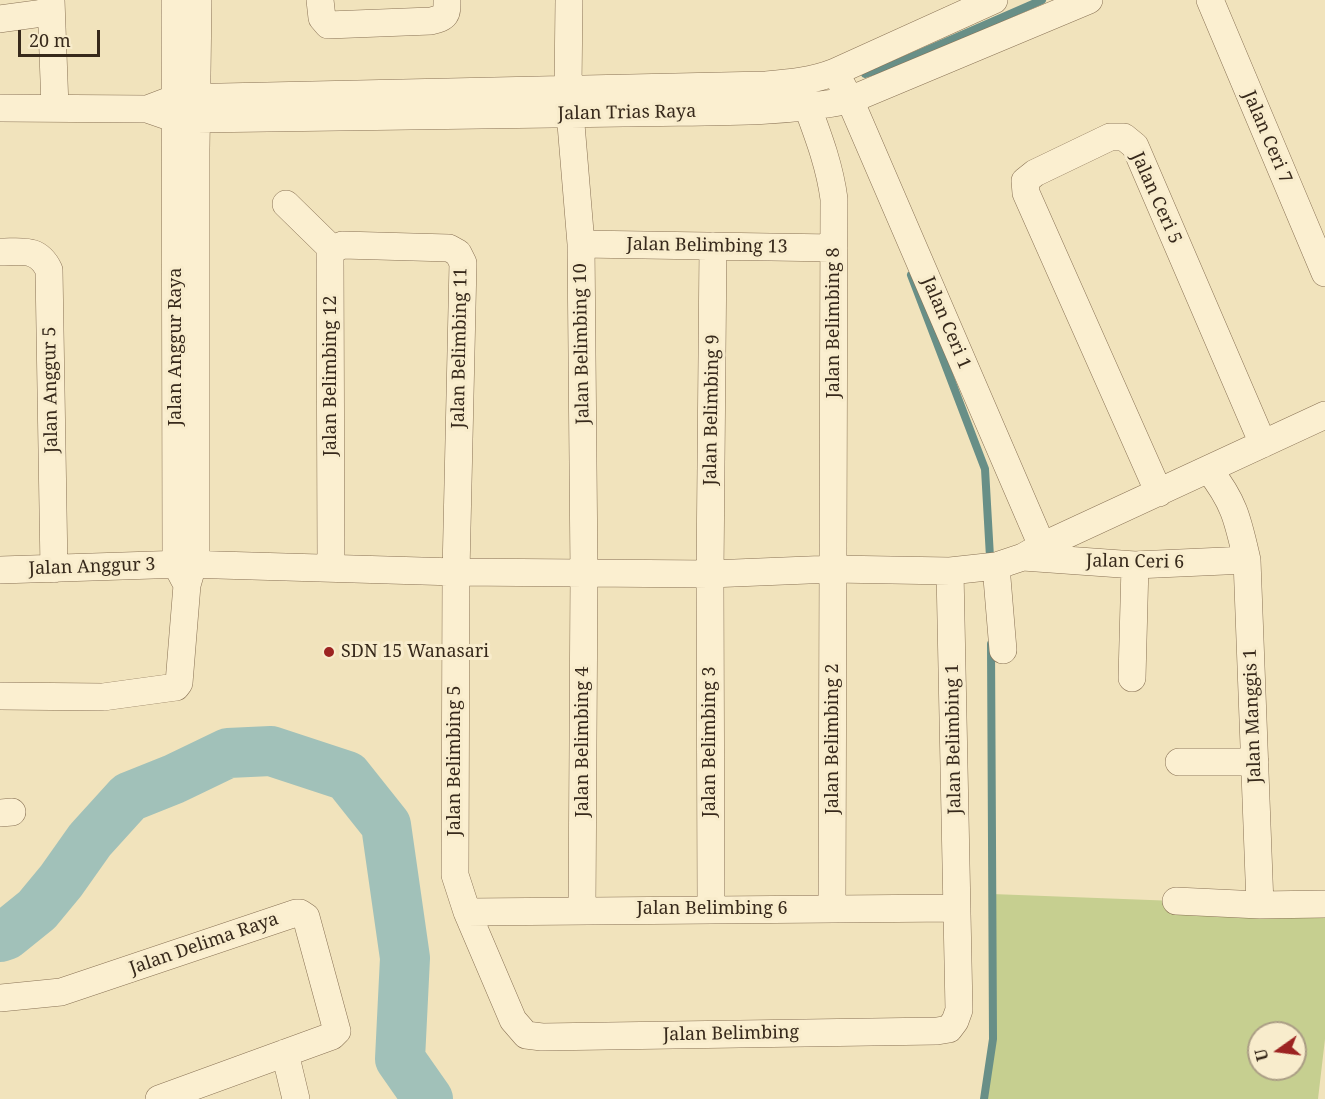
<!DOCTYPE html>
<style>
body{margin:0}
#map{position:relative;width:1325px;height:1099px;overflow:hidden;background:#f1e3bc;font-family:"Noto Serif",serif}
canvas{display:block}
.north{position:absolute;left:1247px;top:1021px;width:60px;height:60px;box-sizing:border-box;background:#f8eccc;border:2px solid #ab9e85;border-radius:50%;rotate:256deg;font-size:16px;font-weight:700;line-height:24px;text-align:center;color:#37291b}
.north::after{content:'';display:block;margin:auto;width:21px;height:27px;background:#9c2321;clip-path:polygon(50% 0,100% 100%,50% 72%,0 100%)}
.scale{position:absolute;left:18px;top:30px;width:82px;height:27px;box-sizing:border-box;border:3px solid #37291b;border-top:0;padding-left:8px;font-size:18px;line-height:21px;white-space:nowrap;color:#37291b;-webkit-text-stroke:4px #f8eccc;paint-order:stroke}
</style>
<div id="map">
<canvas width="1325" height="1099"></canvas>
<div class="north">U</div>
<div class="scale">20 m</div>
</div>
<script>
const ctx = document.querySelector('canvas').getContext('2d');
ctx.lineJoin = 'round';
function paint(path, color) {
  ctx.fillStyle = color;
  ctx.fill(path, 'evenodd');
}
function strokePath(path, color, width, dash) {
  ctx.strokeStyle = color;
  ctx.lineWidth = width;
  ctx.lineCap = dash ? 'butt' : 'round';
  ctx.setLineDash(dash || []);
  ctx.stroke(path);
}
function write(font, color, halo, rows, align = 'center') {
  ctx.font = font + ' "Noto Serif",serif';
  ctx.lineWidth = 6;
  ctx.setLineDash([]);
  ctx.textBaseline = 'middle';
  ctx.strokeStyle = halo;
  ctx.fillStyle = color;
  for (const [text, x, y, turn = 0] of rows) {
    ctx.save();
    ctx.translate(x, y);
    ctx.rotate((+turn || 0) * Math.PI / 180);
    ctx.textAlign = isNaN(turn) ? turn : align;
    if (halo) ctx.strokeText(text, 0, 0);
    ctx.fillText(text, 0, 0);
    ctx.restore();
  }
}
const green = new Path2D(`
 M992,894L1176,901L1325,904V1039L1318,1099H984L993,1039ZM1259,1033H1295V1069H1259Z`);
const stream = new Path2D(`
 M865,74L893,65L1042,0
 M911,275L985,469L990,557
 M984,1099L993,1039L991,644`);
const river = new Path2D(`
 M0,937L6,935L37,910L61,881L90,840L129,797L174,779L228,753L271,751L347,776L386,825L405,958L400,1059L428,1099`);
const minor = new Path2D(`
 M51,0L55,107
 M175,0L176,564L185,581
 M320,0L322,18L328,25L431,21C447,17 447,15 447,0
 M569,0L568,88L581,244L584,573L582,911
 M1210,0L1325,273
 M0,19L51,12
 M842,85L850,100L1042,546
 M802,92C815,128 829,161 834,199L832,909
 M0,108L147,109L176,119H197C339,116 482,116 624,113C699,111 776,115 850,100L1089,0
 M147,109L176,98L766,85C790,83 812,81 835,72L994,0
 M286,204L333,250
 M581,244L834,248
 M333,250L342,245L449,248L458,253L463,263L456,572L455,875L467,912L513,1020L526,1035L542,1037L937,1031L949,1029L955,1021L959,1010L950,571
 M0,252C22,252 38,247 49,270L54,569
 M1209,470C1235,503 1238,521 1247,560L1260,905L1325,904
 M1159,493L1026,193L1025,181L1035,173L1110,137H1124L1135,146L1263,444
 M1023,557L1135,565L1247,560
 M996,566L1003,650
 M331,568L330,254L333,250
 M0,570L184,564L456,572L584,573L710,574L833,569L950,571L996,566L1023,557L1042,546L1325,415
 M1132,678L1135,565
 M0,696L103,697L176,687L179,683L187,585L196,554V150L198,0
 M1179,762H1255
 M0,813L12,812
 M1176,901L1260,905
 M711,909L710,574L713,246
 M467,912L957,908
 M0,998L61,992L296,913H300L306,917L337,1031L332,1036L159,1099
 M285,1053L296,1099`);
const markers = [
 [329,652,6,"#9c2321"]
];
const streetNames = [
 ["Jalan Trias Raya",627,113,-1],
 ["Jalan Ceri 7",1267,137,67],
 ["Jalan Ceri 5",1156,198,66],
 ["Jalan Belimbing 13",707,246,1],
 ["Jalan Belimbing 8",834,323,-90],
 ["Jalan Ceri 1",946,323,67],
 ["Jalan Belimbing 10",582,344,-91],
 ["Jalan Anggur Raya",176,347,-90],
 ["Jalan Belimbing 11",460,348,-89],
 ["Jalan Belimbing 12",331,376,-90],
 ["Jalan Anggur 5",51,390,-91],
 ["Jalan Belimbing 9",712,410,-89],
 ["Jalan Ceri 6",1135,562,1],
 ["Jalan Anggur 3",92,567,-2],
 ["Jalan Manggis 1",1253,716,-92],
 ["Jalan Belimbing 2",833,739,-90],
 ["Jalan Belimbing 1",954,739,-91],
 ["Jalan Belimbing 4",583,742,-90],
 ["Jalan Belimbing 3",710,742,-90],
 ["Jalan Belimbing 5",455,761,-90],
 ["Jalan Belimbing 6",712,909],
 ["Jalan Delima Raya",204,944,-19],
 ["Jalan Belimbing",731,1034,-1]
];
const poiNames = [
 ["SDN 15 Wanasari",341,652]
];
paint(green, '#c6cf90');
strokePath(stream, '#688f87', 8);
strokePath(river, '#a1c1b9', 50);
strokePath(minor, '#897255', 28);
strokePath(minor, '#fbefd0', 27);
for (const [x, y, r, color] of markers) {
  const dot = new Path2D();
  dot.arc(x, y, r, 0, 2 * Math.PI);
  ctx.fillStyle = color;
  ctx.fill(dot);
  strokePath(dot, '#f8eccc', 2);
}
write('18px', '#37291b', '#f8eccc', streetNames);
write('18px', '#37291b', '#f8eccc', poiNames, 'left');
</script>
